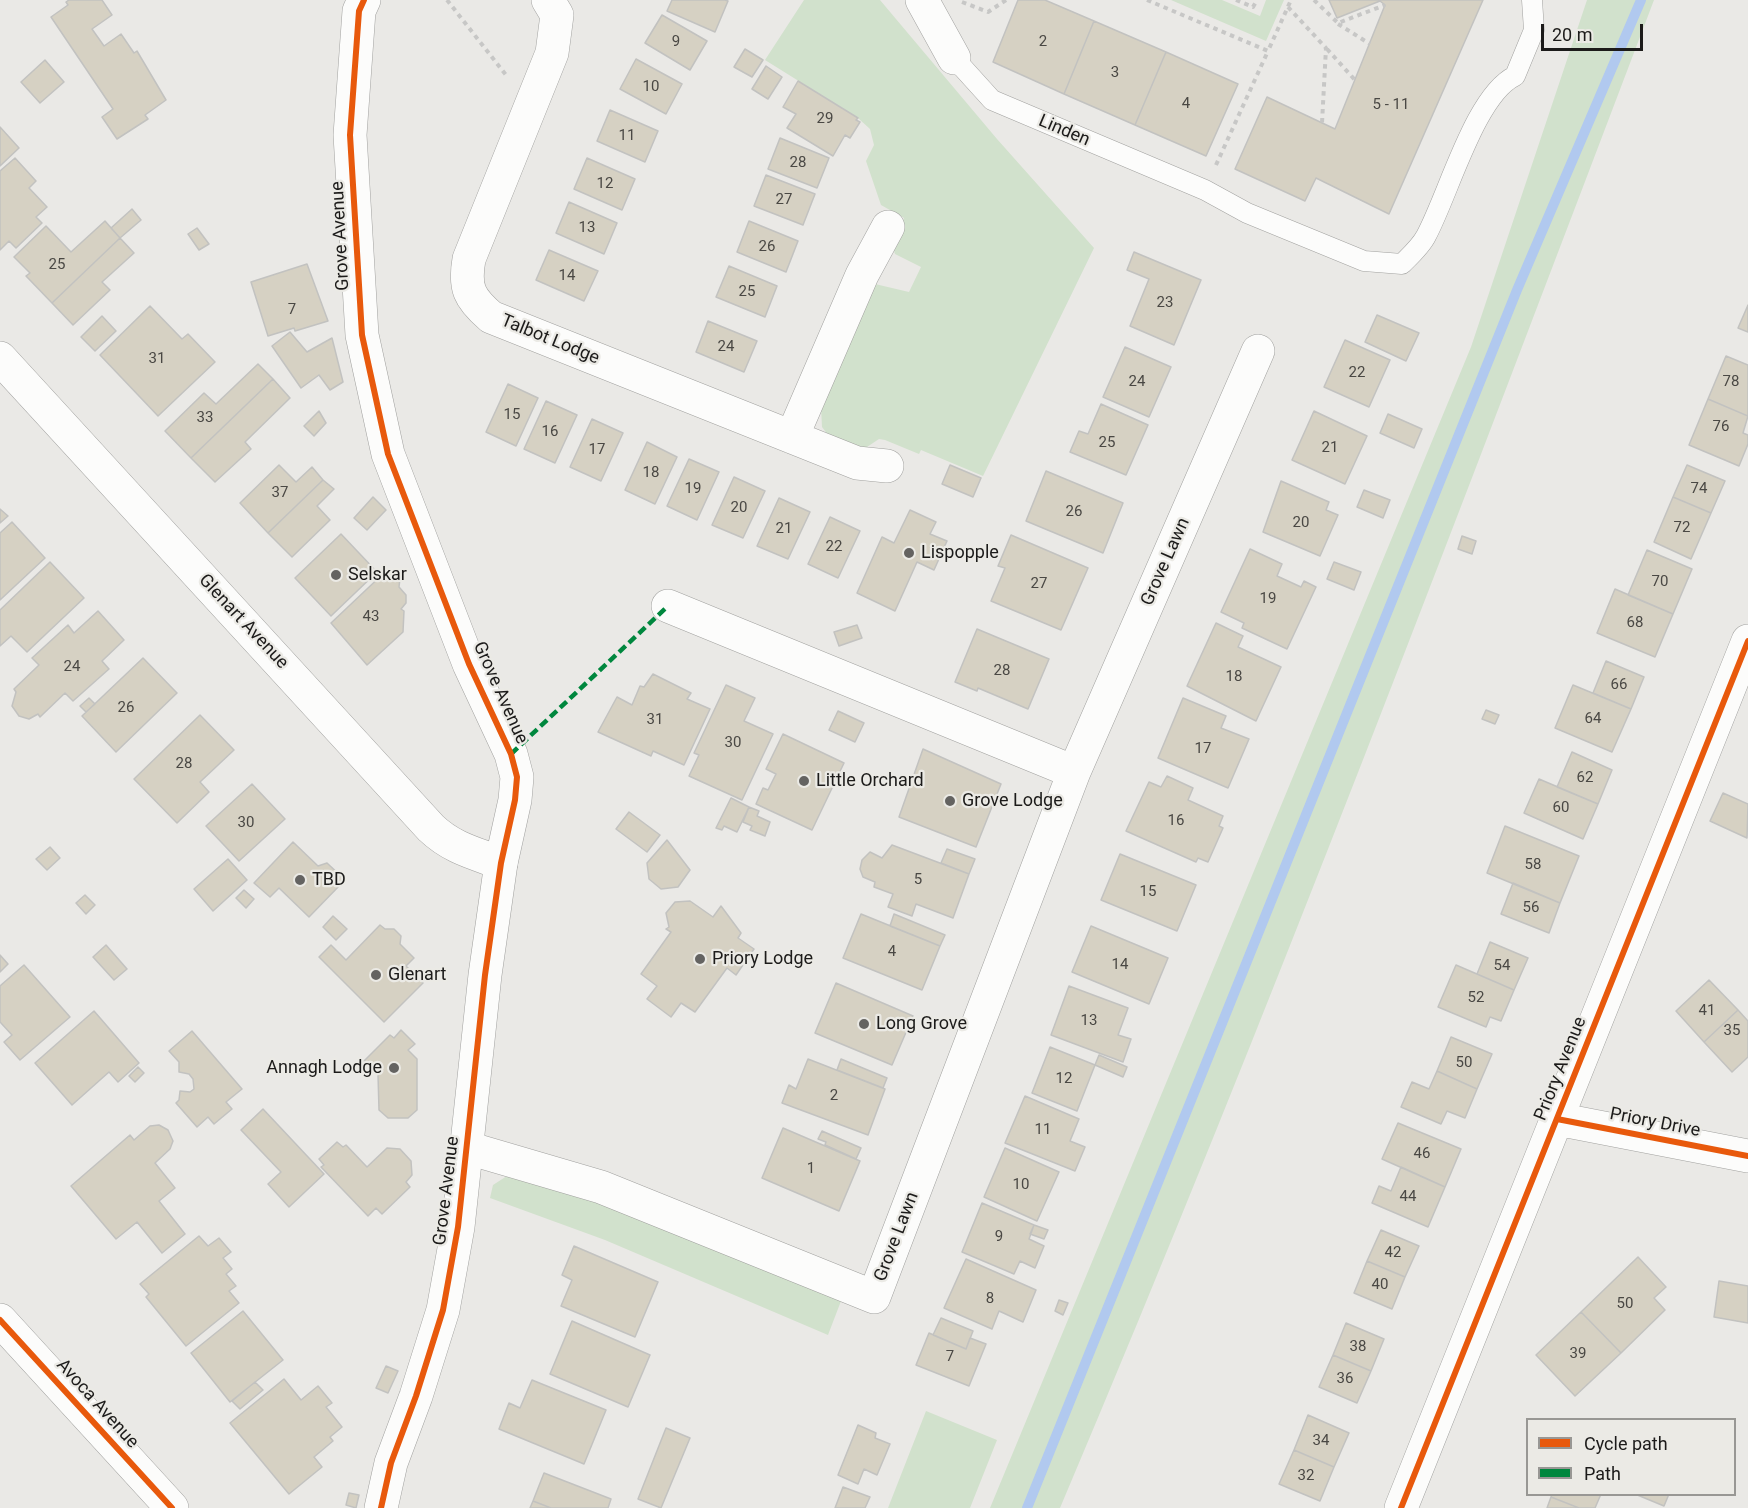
<!DOCTYPE html>
<style>
body{margin:0}
#map{position:relative;width:1748px;height:1508px;overflow:hidden;background:#eae9e6;font-family:Roboto,sans-serif}
canvas{display:block}
.legend{position:absolute;left:1526px;top:1418px;width:210px;height:78px;box-sizing:border-box;background:#ebeae5;border:2px solid #989794;margin:0;padding:8px 10px;list-style:none;font-size:18px;color:#1c1b1a}
.legend li{display:flex;align-items:center;gap:12px;height:30px}
.legend b{width:30px;border:2px solid #989794}
.scale{position:absolute;left:1541px;top:24px;width:102px;height:27px;box-sizing:border-box;border:3px solid #1c1b1a;border-top:0;padding-left:8px;font-size:18px;line-height:21px;white-space:nowrap;color:#1c1b1a;-webkit-text-stroke:4px #ebeae5;paint-order:stroke}
</style>
<div id="map">
<canvas width="1748" height="1508"></canvas>
<ul class="legend">
<li><b style="height:8px;background:#e8590c"></b>Cycle path</li>
<li><b style="height:8px;background:#00873e"></b>Path</li>
</ul>
<div class="scale">20 m</div>
</div>
<script>
const ctx = document.querySelector('canvas').getContext('2d');
ctx.lineJoin = 'round';
function paint(path, color) {
  ctx.fillStyle = color;
  ctx.fill(path, 'evenodd');
}
function strokePath(path, color, width, dash) {
  ctx.strokeStyle = color;
  ctx.lineWidth = width;
  ctx.lineCap = dash ? 'butt' : 'round';
  ctx.setLineDash(dash || []);
  ctx.stroke(path);
}
function write(font, color, halo, rows, align = 'center') {
  ctx.font = font + ' Roboto,sans-serif';
  ctx.lineWidth = 4.5;
  ctx.setLineDash([]);
  ctx.textBaseline = 'middle';
  ctx.strokeStyle = halo;
  ctx.fillStyle = color;
  for (const [text, x, y, turn = 0] of rows) {
    ctx.save();
    ctx.translate(x, y);
    ctx.rotate((+turn || 0) * Math.PI / 180);
    ctx.textAlign = isNaN(turn) ? turn : align;
    if (halo) ctx.strokeText(text, 0, 0);
    ctx.fillText(text, 0, 0);
    ctx.restore();
  }
}
const green = new Path2D(`
 M804,0H880L997,139L1094,248L983,476L921,450L919,454L885,440L879,439L867,447L859,448L828,435L822,427L821,407L875,284L909,292L921,267L895,254L893,247L904,218L881,205L866,161L874,145L870,129L858,118L765,60Z
 M1171,0H1222L1260,16L1266,0H1284L1266,41Z
 M1587,0H1654C1462,505 1271,1011 1060,1508H990L1471,347Z
 M510,1174L563,1189L841,1301L828,1335L605,1240L490,1198L493,1185Z
 M926,1411L997,1440L970,1508H888Z`);
const stream = new Path2D(`
 M1027,1508L1517,290L1641,0`);
const building = new Path2D(`
 M69,0H102L112,15L92,29L104,46L121,34L134,53L137,51L166,100L145,115L148,119L117,139L102,117L113,109L51,17L68,5L66,2Z
 M672,0H725L728,1L715,32L667,11Z
 M1018,0H1045L1094,21L1064,94L993,62Z
 M1329,0H1483L1389,214L1316,178L1305,201L1235,169L1267,97L1335,129L1385,5L1380,1L1337,18Z
 M662,15L707,41L690,70L645,43Z
 M1094,21L1166,52L1135,125L1064,94Z
 M745,49L763,60L752,77L734,67Z
 M1166,52L1238,84L1206,156L1135,125Z
 M636,59L682,84L666,114L620,89Z
 M45,60L64,82L40,103L21,82Z
 M766,66L782,77L768,99L752,89Z
 M798,81L858,118L856,120L860,122L850,138L845,135L833,156L787,128L796,114L783,107Z
 M610,110L658,131L645,162L597,141Z
 M0,127L19,148L0,166Z
 M780,138L829,158L817,188L768,169Z
 M15,158L36,181L29,188L47,207L36,217L42,223L16,248L9,241L0,250V171Z
 M587,158L635,179L622,210L574,189Z
 M766,175L815,194L803,225L754,206Z
 M569,202L617,223L604,254L556,233Z
 M132,209L141,220L120,238L111,228Z
 M105,221L120,238L52,303L26,276L30,273L14,257L46,226L71,252Z
 M749,221L798,241L786,272L737,252Z
 M197,228L209,244L199,250L188,234Z
 M120,238L134,253L102,282L110,290L73,325L52,303Z
 M549,250L598,271L584,301L536,280Z
 M1134,252L1201,280L1174,345L1130,326L1149,279L1127,270Z
 M307,264L328,321L295,331L294,328L268,336L251,282Z
 M729,266L777,286L765,317L716,297Z
 M1748,305V332L1738,328Z
 M150,306L182,339L188,334L215,362L158,416L100,355Z
 M1377,315L1419,333L1406,361L1365,342Z
 M102,316L116,331L95,351L81,337Z
 M708,321L757,341L744,372L696,352Z
 M290,332L307,352L332,338L343,382L330,390L319,375L301,388L272,346Z
 M1345,340L1390,360L1369,407L1324,387Z
 M1125,347L1171,367L1149,417L1103,397Z
 M1726,356L1748,365V416L1708,399Z
 M258,364L273,379L191,458L165,431L204,393L216,404Z
 M273,379L290,398L245,442L251,449L215,482L191,458Z
 M508,384L538,398L516,446L486,432Z
 M1708,399L1748,416L1743,433L1748,435V444L1739,466L1689,445Z
 M546,401L577,415L555,463L524,449Z
 M1101,404L1148,425L1126,475L1070,452L1079,431L1088,434Z
 M319,411L326,423L314,436L304,426Z
 M1314,411L1367,436L1345,484L1292,460Z
 M1388,414L1422,429L1414,448L1380,433Z
 M592,419L623,433L601,481L570,467Z
 M647,442L677,457L655,504L625,490Z
 M689,459L719,472L697,520L667,506Z
 M279,465L296,482L312,467L323,480L268,533L240,503Z
 M950,465L981,478L973,497L942,484Z
 M1687,465L1725,481L1711,513L1673,497Z
 M1046,471L1123,503L1103,553L1026,521Z
 M734,477L765,491L743,538L712,525Z
 M323,480L334,489L317,506L330,520L292,557L268,533Z
 M1281,481L1329,502L1326,510L1338,515L1320,556L1263,532Z
 M1364,490L1390,500L1383,518L1357,507Z
 M373,497L386,510L367,530L354,518Z
 M1673,497L1711,513L1691,559L1654,542Z
 M779,498L810,512L788,559L757,546Z
 M0,509L8,516L0,523Z
 M910,510L936,522L930,534L947,541L934,570L917,562L895,611L857,593L882,537L894,543Z
 M830,517L860,531L838,578L808,564Z
 M12,522L45,558L0,600V533Z
 M341,534L377,572L331,616L295,578Z
 M1011,535L1088,568L1061,630L991,601L1005,568L998,566Z
 M1462,536L1476,541L1472,554L1458,549Z
 M1250,549L1282,564L1277,576L1301,587L1304,581L1316,587L1287,649L1242,628L1244,623L1221,612Z
 M1647,550L1692,569L1673,614L1628,595Z
 M50,562L84,598L27,652L11,636L0,646V610Z
 M1334,562L1361,572L1354,590L1327,579Z
 M386,571H394L400,578L399,587L406,595V603L401,609L404,611L403,632L367,665L331,623Z
 M1615,589L1673,614L1655,657L1597,633Z
 M98,611L124,640L102,661L109,669L73,701L65,693L40,717L38,714L29,719L19,716L12,706L16,692L14,689L39,665L32,658L68,625L74,633Z
 M1216,623L1243,636L1238,647L1281,667L1256,721L1187,686Z
 M857,625L862,638L839,646L834,632Z
 M977,629L1049,659L1028,709L978,688L977,691L955,682Z
 M143,658L177,693L116,752L82,716Z
 M1606,661L1644,677L1631,709L1593,693Z
 M653,674L691,693L687,699L710,709L684,765L653,751L651,756L598,732L617,697L632,705L640,686L644,687Z
 M726,685L755,698L744,721L773,734L742,800L689,776L699,755L694,753Z
 M1573,685L1631,709L1612,752L1555,728Z
 M89,698L95,704L86,712L80,706Z
 M1183,698L1226,716L1221,728L1249,739L1228,788L1158,758Z
 M1486,710L1499,715L1495,724L1482,719Z
 M838,711L864,723L855,742L829,730Z
 M200,715L234,750L200,782L209,792L177,823L134,779Z
 M783,734L844,763L812,830L756,804L763,788L768,790L776,774L766,769Z
 M923,749L1001,784L976,847L899,817Z
 M1572,752L1612,770L1598,804L1557,787Z
 M1167,776L1193,788L1188,800L1223,816L1219,826L1223,828L1208,862L1198,858L1196,862L1126,831L1149,782L1161,787Z
 M1539,779L1598,804L1583,839L1524,813Z
 M252,784L285,819L239,861L206,826Z
 M1723,793L1748,804L1747,838L1710,821Z
 M731,798L749,807L737,832L724,826L722,830L716,828Z
 M749,807L759,811L757,816L770,822L765,836L750,830L752,826L743,822Z
 M629,812L660,835L647,852L616,829Z
 M1505,826L1579,856L1560,903L1487,873Z
 M667,840L690,870L678,887L661,889L649,879L647,863Z
 M293,842L318,866L327,863L342,877V883L309,917L279,888L270,897L254,883Z
 M892,845L969,874L953,918L916,904L912,916L888,907L893,894L874,887L875,882L863,877L860,869L862,860L870,852L882,858Z
 M50,847L60,858L47,870L36,859Z
 M947,849L975,859L969,874L941,863Z
 M1120,854L1196,885L1177,931L1101,900Z
 M228,859L247,880L213,911L194,889Z
 M1513,883L1560,903L1549,933L1501,914Z
 M244,890L254,899L246,908L236,898Z
 M85,895L95,905L86,914L76,903Z
 M690,901L713,917L721,906L741,933L738,938L754,949L736,975L727,968L695,1012L681,1003L671,1017L647,999L657,986L641,974L671,932L666,929L669,927L666,913L675,902Z
 M861,914L940,946L922,990L843,958Z
 M894,914L945,935L940,946L890,926Z
 M333,916L347,929L336,940L323,927Z
 M380,925L385,929H394L401,936L400,944L414,958L406,966L423,983L384,1022L319,957L331,945L346,960Z
 M1091,926L1168,958L1149,1004L1072,972Z
 M1490,942L1528,958L1514,990L1477,974Z
 M106,945L127,969L114,980L93,957Z
 M0,955L8,964L0,972Z
 M24,965L70,1017L20,1060L4,1042L12,1035L0,1022V986Z
 M1456,965L1514,990L1501,1021L1490,1017L1486,1027L1438,1007Z
 M1709,980L1738,1010L1704,1042L1676,1011Z
 M836,983L913,1016L892,1065L815,1033Z
 M1069,986L1128,1008L1118,1035L1131,1039L1123,1062L1051,1035Z
 M1738,1010L1748,1021V1057L1732,1072L1704,1042Z
 M94,1011L139,1063L118,1082L109,1072L72,1105L35,1063Z
 M401,1030L415,1044L408,1050L417,1059V1110L408,1118H388L379,1110L378,1075L364,1061L390,1035L394,1038Z
 M192,1031L242,1089L226,1102L232,1109L214,1124L208,1117L197,1127L176,1103L179,1100L180,1091L190,1092L194,1089L193,1079L189,1074L179,1072V1062L169,1051Z
 M1451,1037L1492,1054L1477,1089L1437,1071Z
 M1050,1047L1095,1065L1077,1111L1032,1093Z
 M1099,1055L1127,1067L1123,1077L1095,1065Z
 M808,1059L885,1089L868,1135L782,1103L789,1085L796,1089Z
 M841,1059L887,1078L883,1088L837,1070Z
 M138,1067L144,1073L135,1082L129,1076Z
 M1437,1071L1477,1089L1465,1118L1447,1111L1441,1124L1401,1107L1412,1082L1429,1089Z
 M1025,1096L1079,1119L1070,1141L1085,1147L1075,1171L1005,1143Z
 M263,1109L324,1174L289,1207L268,1184L281,1172L241,1130Z
 M1398,1123L1461,1149L1445,1187L1382,1159Z
 M159,1125L168,1130L173,1141L170,1149L155,1163L175,1188L159,1201L185,1234L162,1253L137,1222L116,1239L71,1186L130,1135L134,1140L150,1126Z
 M783,1128L860,1161L839,1211L762,1178Z
 M822,1131L861,1148L856,1159L825,1145L826,1142L818,1139Z
 M337,1142L343,1147L346,1145L367,1167L387,1148L400,1149L411,1161L412,1175L406,1182L410,1187L382,1214L376,1208L368,1216L321,1167L324,1165L319,1159Z
 M1005,1148L1059,1172L1037,1221L984,1197Z
 M1401,1167L1445,1187L1428,1227L1372,1203L1379,1186L1391,1191Z
 M982,1203L1034,1225L1029,1239L1044,1246L1035,1268L1020,1261L1014,1274L962,1252Z
 M1034,1225L1048,1230L1044,1239L1030,1234Z
 M1381,1230L1419,1246L1405,1277L1367,1261Z
 M199,1236L208,1246L219,1238L231,1252L223,1258L232,1269L226,1274L236,1286L229,1291L239,1303L186,1346L146,1297L149,1294L140,1284Z
 M574,1246L658,1282L635,1337L561,1306L572,1280L562,1275Z
 M1638,1257L1666,1287L1654,1298L1665,1310L1621,1353L1581,1312Z
 M966,1259L1036,1290L1023,1322L999,1311L992,1329L944,1308Z
 M1367,1261L1405,1277L1392,1309L1354,1293Z
 M1719,1281L1748,1286V1323L1714,1317Z
 M1059,1300L1068,1303L1063,1315L1055,1311Z
 M243,1311L283,1360L230,1402L191,1353Z
 M1581,1312L1621,1353L1575,1396L1536,1355Z
 M941,1318L973,1331L966,1349L933,1335Z
 M572,1321L650,1355L628,1407L550,1374Z
 M1346,1323L1384,1339L1371,1371L1333,1355Z
 M929,1333L966,1349L970,1338L986,1344L969,1386L916,1365Z
 M1333,1355L1371,1371L1357,1403L1319,1387Z
 M386,1366L398,1371L388,1393L376,1388Z
 M284,1379L301,1400L318,1386L332,1403L326,1407L342,1427L330,1437L333,1441L314,1457L322,1467L289,1494L230,1423Z
 M532,1380L606,1410L584,1464L499,1429L509,1403L520,1408Z
 M255,1382L263,1390L240,1409L232,1401Z
 M1308,1415L1349,1433L1334,1467L1294,1450Z
 M858,1425L876,1433L875,1438L890,1444L877,1475L864,1469L858,1484L838,1475Z
 M666,1428L690,1438L661,1508L638,1499Z
 M1294,1450L1334,1467L1320,1501L1279,1484Z
 M544,1473L611,1499L608,1508H551L533,1501Z
 M843,1487L870,1497L865,1508H835Z
 M349,1493L359,1495L356,1508L346,1505Z
 M1552,1494H1601L1595,1508H1579L1551,1497Z
 M1635,1494H1669L1664,1506Z
 M1551,1497L1579,1508H1547Z
 M533,1501L551,1508H530Z`);
const path = new Path2D(`
 M447,0L506,75
 M1147,0L1268,51L1291,0
 M1236,0L1253,7L1257,0
 M1314,0L1338,23L1385,5
 M962,2L988,12L1006,0
 M1288,7L1326,48L1322,123
 M1338,24L1370,44
 M1327,49L1355,80
 M1216,165L1268,51`);
const lane = new Path2D(`
 M954,58L992,100L1205,190L1247,213L1364,261L1402,264C1410,256 1421,246 1426,236C1448,196 1475,95 1515,76L1534,30L1532,0`);
const street = new Path2D(`
 M548,0L557,15L552,53L469,259C464,288 469,298 491,317L857,463L887,466
 M922,0L954,58
 M0,358L431,828C452,848 474,853 501,863
 M792,437L862,275L888,227
 M668,606L1074,772
 M1557,1119L1748,1156
 M468,1148L601,1187L874,1297L1074,772L1258,351
 M1401,1508L1748,641`);
const secondary = new Path2D(`
 M364,0L359,11L350,135L362,335L388,454L469,664L511,754L517,777L515,800L501,863L485,975L458,1227L443,1310L416,1396L391,1463L381,1508
 M0,1320L172,1508`);
const quiet = new Path2D(`
 M511,754L668,606`);
const cycleway = new Path2D(`
 M364,0L359,11L350,135L362,335L388,454L469,664L511,754L517,777L515,800L501,863L485,975L458,1227L443,1310L416,1396L391,1463L381,1508
 M1557,1119L1748,1156
 M0,1320L172,1508
 M1401,1508L1748,641`);
const markers = [
 [909,553,6,"#646361"],
 [336,575,6,"#646361"],
 [804,781,6,"#646361"],
 [950,801,6,"#646361"],
 [300,880,6,"#646361"],
 [700,959,6,"#646361"],
 [376,975,6,"#646361"],
 [864,1024,6,"#646361"],
 [394,1068,6,"#646361"]
];
const numberNames = [
 ["9",676,42],
 ["2",1043,42],
 ["3",1115,73],
 ["10",651,87],
 ["4",1186,104],
 ["5 - 11",1391,105],
 ["29",825,119],
 ["11",627,136],
 ["28",798,163],
 ["12",605,184],
 ["27",784,200],
 ["13",587,228],
 ["26",767,247],
 ["25",57,265],
 ["14",567,276],
 ["25",747,292],
 ["23",1165,303],
 ["7",292,310],
 ["24",726,347],
 ["31",157,359],
 ["22",1357,373],
 ["24",1137,382],
 ["78",1731,382],
 ["15",512,415],
 ["33",205,418],
 ["76",1721,427],
 ["16",550,432],
 ["25",1107,443],
 ["21",1330,448],
 ["17",597,450],
 ["18",651,473],
 ["19",693,489],
 ["74",1699,489],
 ["37",280,493],
 ["20",739,508],
 ["26",1074,512],
 ["20",1301,523],
 ["72",1682,528],
 ["21",784,529],
 ["22",834,547],
 ["70",1660,582],
 ["27",1039,584],
 ["19",1268,599],
 ["43",371,617],
 ["68",1635,623],
 ["24",72,667],
 ["28",1002,671],
 ["18",1234,677],
 ["66",1619,685],
 ["26",126,708],
 ["64",1593,719],
 ["31",655,720],
 ["30",733,743],
 ["17",1203,749],
 ["28",184,764],
 ["62",1585,778],
 ["60",1561,808],
 ["16",1176,821],
 ["30",246,823],
 ["58",1533,865],
 ["5",918,880],
 ["15",1148,892],
 ["56",1531,908],
 ["4",892,952],
 ["14",1120,965],
 ["54",1502,966],
 ["52",1476,998],
 ["41",1707,1011],
 ["13",1089,1021],
 ["35",1732,1031],
 ["50",1464,1063],
 ["12",1064,1079],
 ["2",834,1096],
 ["11",1043,1130],
 ["46",1422,1154],
 ["1",811,1169],
 ["10",1021,1185],
 ["44",1408,1197],
 ["9",999,1237],
 ["42",1393,1253],
 ["40",1380,1285],
 ["8",990,1299],
 ["50",1625,1304],
 ["38",1358,1347],
 ["39",1578,1354],
 ["7",950,1357],
 ["36",1345,1379],
 ["34",1321,1441],
 ["32",1306,1476]
];
const streetNames = [
 ["Linden",1064,131,23],
 ["Grove Avenue",341,236,-93],
 ["Talbot Lodge",550,340,22],
 ["Grove Lawn",1166,562,-66],
 ["Glenart Avenue",243,622,47],
 ["Grove Avenue",500,693,66],
 ["Priory Avenue",1561,1069,-68],
 ["Priory Drive",1655,1123,11],
 ["Grove Avenue",447,1191,-83],
 ["Grove Lawn",897,1237,-69],
 ["Avoca Avenue",97,1404,48]
];
const poiNames = [
 ["Lispopple",921,553],
 ["Selskar",348,575],
 ["Little Orchard",816,781],
 ["Grove Lodge",962,801],
 ["TBD",312,880],
 ["Priory Lodge",712,959],
 ["Glenart",388,975],
 ["Long Grove",876,1024],
 ["Annagh Lodge",382,1068,"right"]
];
paint(green, '#d1e1cc');
strokePath(stream, '#b1c9ef', 10);
paint(building, '#d6d1c3');
strokePath(building, '#c2c2c0', 1.5);
strokePath(lane, '#a1a19f', 21);
strokePath(street, '#a1a19f', 34);
strokePath(secondary, '#a1a19f', 34);
strokePath(path, '#c7c7c6', 4, [4.5, 4.5]);
strokePath(lane, '#fcfcfb', 20);
strokePath(street, '#fcfcfb', 33);
strokePath(secondary, '#fcfcfb', 33);
strokePath(quiet, '#00873e', 4.5, [9, 4.5]);
strokePath(cycleway, '#e8590c', 6);
for (const [x, y, r, color] of markers) {
  const dot = new Path2D();
  dot.arc(x, y, r, 0, 2 * Math.PI);
  ctx.fillStyle = color;
  ctx.fill(dot);
  strokePath(dot, '#ebeae5', 2);
}
write('15px', '#4a4844', null, numberNames);
write('18px', '#1c1b1a', '#ebeae5', streetNames);
write('18px', '#1c1b1a', '#ebeae5', poiNames, 'left');
</script>
